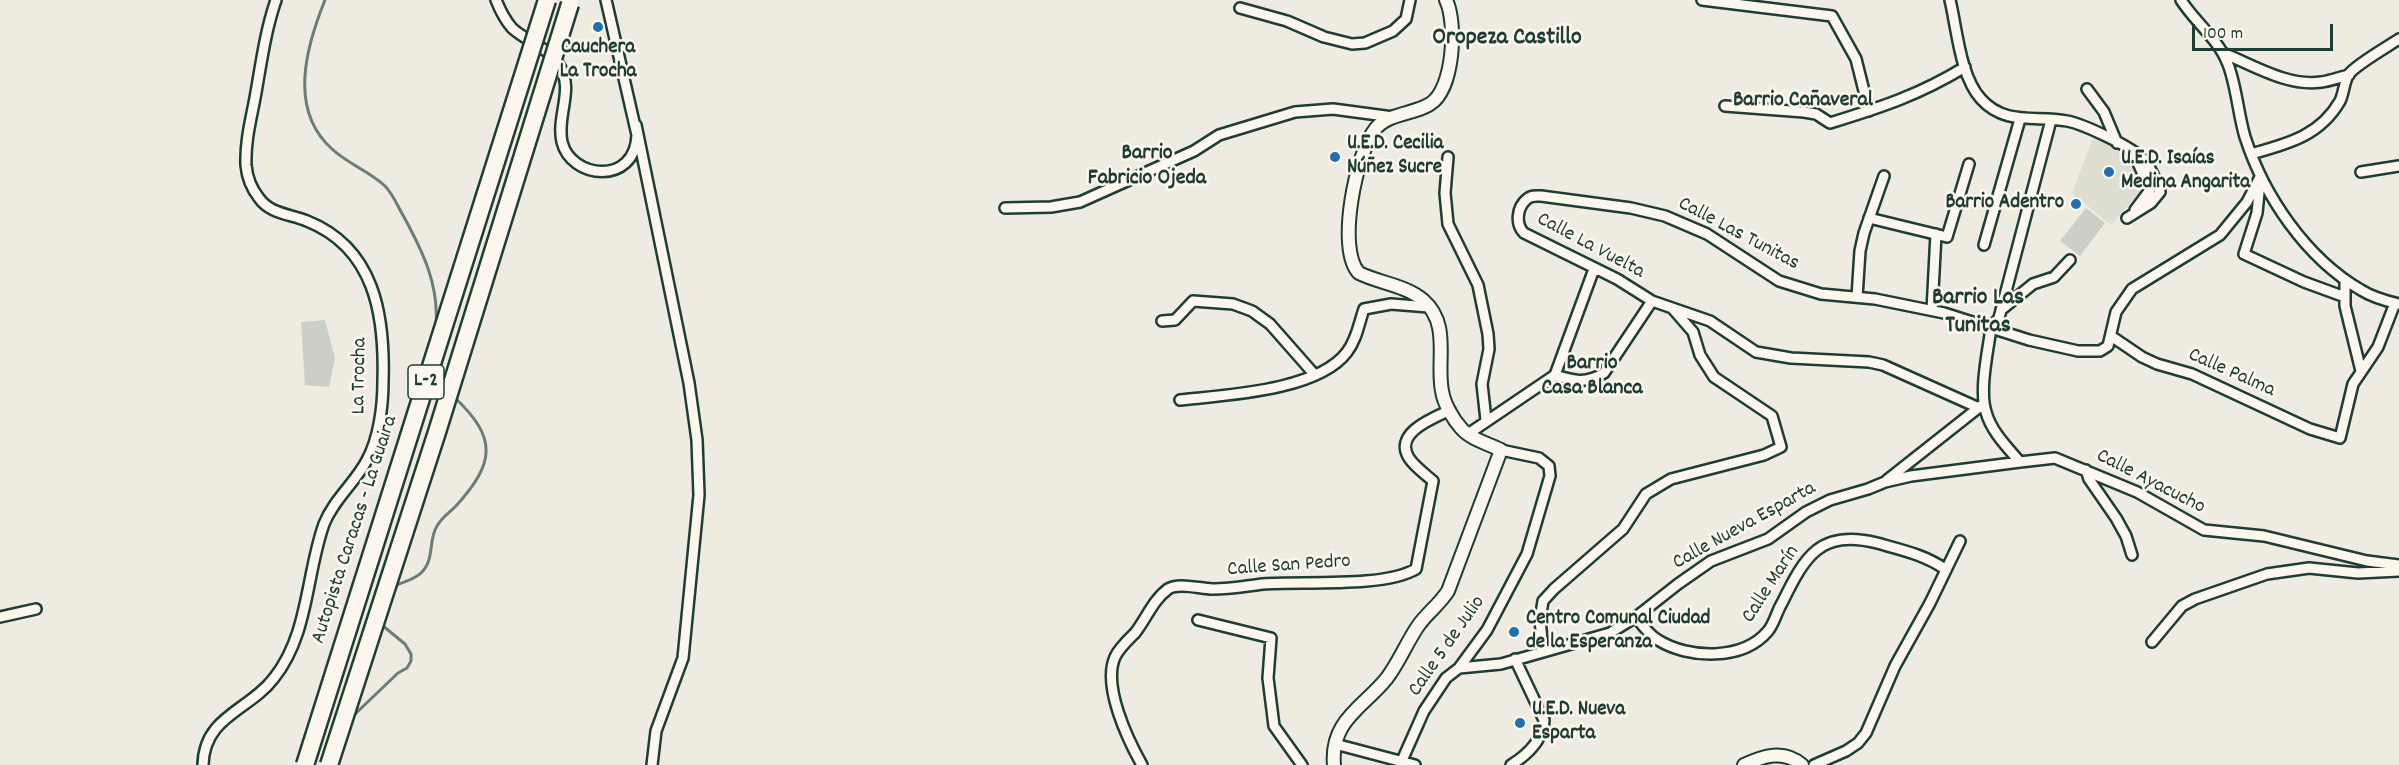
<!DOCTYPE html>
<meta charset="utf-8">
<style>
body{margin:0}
#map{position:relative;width:2399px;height:765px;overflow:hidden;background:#eeece1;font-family:Dekko,sans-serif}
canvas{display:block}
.scale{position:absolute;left:2192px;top:24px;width:141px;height:27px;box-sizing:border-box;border:3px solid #1f3d34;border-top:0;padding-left:8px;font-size:18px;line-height:21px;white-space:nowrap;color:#1f3d34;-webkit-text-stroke:4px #fbf7ec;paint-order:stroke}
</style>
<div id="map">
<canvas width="2399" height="765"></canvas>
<div class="scale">100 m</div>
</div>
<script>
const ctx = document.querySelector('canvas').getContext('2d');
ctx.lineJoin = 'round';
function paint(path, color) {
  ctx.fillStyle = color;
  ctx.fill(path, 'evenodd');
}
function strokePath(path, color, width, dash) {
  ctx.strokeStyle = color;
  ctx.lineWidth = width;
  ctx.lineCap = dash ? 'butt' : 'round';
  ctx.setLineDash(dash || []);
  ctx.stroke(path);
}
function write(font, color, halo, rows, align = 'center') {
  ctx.font = font + ' Dekko,sans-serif';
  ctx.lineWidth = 5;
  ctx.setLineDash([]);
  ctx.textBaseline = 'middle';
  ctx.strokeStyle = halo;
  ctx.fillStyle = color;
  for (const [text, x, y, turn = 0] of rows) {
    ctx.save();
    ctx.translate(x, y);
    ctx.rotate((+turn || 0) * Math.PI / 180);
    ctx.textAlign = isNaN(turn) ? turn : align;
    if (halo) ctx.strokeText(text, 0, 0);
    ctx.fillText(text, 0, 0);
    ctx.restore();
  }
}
const built = new Path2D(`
 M2094,135L2118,150L2132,155L2143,189L2111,225L2072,193Z`);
const green = new Path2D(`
 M2086,208L2105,223L2080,256L2060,241Z
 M325,320L335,358L329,387L305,385L301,322Z`);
const stream = new Path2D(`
 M325,0C306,47 288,110 332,149C348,164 369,171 385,186C393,194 398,207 404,217C423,252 439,285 436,325
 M436,370L444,386
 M393,587C402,582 414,580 421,573C435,560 428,540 437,526C442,517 449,513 456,506C495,463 498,438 454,397
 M353,716L398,673L407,668L411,661V654L405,644L383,626L382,622`);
const minor = new Path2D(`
 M496,0C500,10 505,20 512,28C527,42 548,47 559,65C575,89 556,116 562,142C571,179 635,186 637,135L606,0
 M1702,0L1832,16L1856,59L1869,111
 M1950,0C1957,29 1960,76 1981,99C2005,126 2036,115 2067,121C2083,124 2133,147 2144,160C2152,169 2156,181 2160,192L2151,203L2127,218
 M2181,0C2194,21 2218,39 2227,62C2236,82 2238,114 2245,137C2264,196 2306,258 2361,290C2372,297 2386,301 2399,304
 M1240,8L1287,21L1324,37L1352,44L1365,43L1393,31L1406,19L1410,0
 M2223,53C2253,65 2288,87 2321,82C2330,81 2340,77 2349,75
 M2087,89L2104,112L2117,143
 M1725,106L1804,112L1816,114L1830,123C1882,107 1919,95 1965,67
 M636,125L689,383L697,440L699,495L683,658L656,731L652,765
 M2134,154L2150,190L2135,210
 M2251,154C2287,144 2320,136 2340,101C2344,93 2344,81 2349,74C2357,64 2387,47 2399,39
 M1448,157L1445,193L1448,224L1478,285L1488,334L1489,349L1482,384L1486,420
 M2361,172L2399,166
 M2260,182L2257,213L2244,254L2304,282L2345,297
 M1005,208L1051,207L1080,202L1194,151L1219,135L1295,112L1333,109L1393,117
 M1869,218L1947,237L1969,164
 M1984,245L2020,119
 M2345,280V306L2361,371
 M1857,297L1860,251L1864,233L1884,176
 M1932,310L1936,234
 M2001,310L2033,284L2054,277L2070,260
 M1162,321L1175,320L1193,301L1233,304L1252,311L1270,324L1314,374
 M1991,328L1999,318L2051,120
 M1991,328C1988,351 1979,390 1986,412C1991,431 2007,447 2020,462
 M2111,336L2142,357L2157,364L2192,374L2310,429L2340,438L2353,384L2378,347L2395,303
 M1555,375C1574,381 1586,384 1604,373L1652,301
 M1180,400C1225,395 1318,391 1347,352C1357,339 1359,323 1364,309L1391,304L1429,307
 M1979,408L1883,365L1869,362L1791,358L1756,352L1710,321L1652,301L1617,279L1524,233C1515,224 1517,207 1527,199C1531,195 1536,196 1541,196L1631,208L1665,216L1707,234L1779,281L1821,294L1875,299L1944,313L2029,340L2078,351H2100L2108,346L2116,312L2132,289L2220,235L2247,202L2260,177
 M1468,434L1555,375L1594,269
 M2086,470L2089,479L2116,518L2126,536L2132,555
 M1887,480L1982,405
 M0,617L36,609
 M1636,617C1642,625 1649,635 1658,640C1688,659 1743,661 1768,631C1774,624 1777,611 1782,603C1805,556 1820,529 1877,543C1902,550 1925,555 1945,569
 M1198,620L1271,638L1268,678L1274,726L1302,765
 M2152,642L2182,606L2195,599L2267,574L2309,568L2358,573L2399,571
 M1543,650L1540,620L1543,601L1554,589L1623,529L1646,494L1671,479L1764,455L1781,447L1772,416L1714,377L1700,355L1693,332L1673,309
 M1459,668L1501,664L1610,633L1636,617L1678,584L1711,561L1768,539L1806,512L1830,500L1868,489L1885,482L1911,476L2020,462L2055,458L2137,492L2204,530L2264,536L2367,561L2399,565
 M1335,744L1415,765
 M203,765C204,716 249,711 274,678C309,634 306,574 324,524C334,499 355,483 367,460C379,438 383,406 383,381C385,316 375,248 307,221C290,214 270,214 259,198C251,188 247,177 246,165C245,142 251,119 255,98C261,65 265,32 276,0
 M1142,765C1128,740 1102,686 1115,657C1119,648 1128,640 1135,633C1146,619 1153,600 1168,589C1179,582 1200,589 1213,589C1230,589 1246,586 1263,584C1303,581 1383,588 1416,569L1433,481C1425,474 1414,466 1409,458C1393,433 1433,418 1450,410
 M1400,765L1424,711L1446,678L1459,668L1487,630L1527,554L1550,476L1549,466L1539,458L1501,450
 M1511,765C1527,755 1543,740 1544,720L1515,659
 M1814,765L1846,751L1858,743L1866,733L1895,666L1930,603L1960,541`);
const tertiary = new Path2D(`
 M1334,765C1330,720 1364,707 1387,678C1399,662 1407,642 1418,626C1427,613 1439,605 1448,591L1501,450C1489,444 1470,439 1461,428C1453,419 1444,404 1442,391C1436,361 1451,324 1423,300C1405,285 1379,283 1359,273C1336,250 1356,152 1376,128C1389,113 1415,114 1430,104C1454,89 1457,23 1446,0
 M1744,765C1763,756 1784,749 1802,765`);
const trunkBridge = new Path2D(`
 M305,765L547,0
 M329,765L437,432L570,4`);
const markers = [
 [598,27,6,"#1f6fb2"],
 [1335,157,6,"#1f6fb2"],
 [2109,172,6,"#1f6fb2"],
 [2076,204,6,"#1f6fb2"],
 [1514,632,6,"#1f6fb2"],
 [1520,723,6,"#1f6fb2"]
];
const shields = [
 [426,382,36]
];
const shieldNames = [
 ["L-2",426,382]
];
const poiNames = [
 ["Cauchera",598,49,"center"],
 ["La Trocha",598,73,"center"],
 ["U.E.D. Cecilia",1347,145],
 ["Núñez Sucre",1347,169],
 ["U.E.D. Isaías",2121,160],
 ["Medina Angarita",2121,184],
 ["Barrio Adentro",2064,204,"right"],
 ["Centro Comunal Ciudad",1526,620],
 ["de la Esperanza",1526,644],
 ["U.E.D. Nueva",1532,711],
 ["Esparta",1532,735]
];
const streetNames = [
 ["Calle Las Tunitas",1738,235,28],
 ["Calle La Vuelta",1590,247,28],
 ["Calle Palma",2231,374,24],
 ["La Trocha",361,376,-89],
 ["Calle Ayacucho",2150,483,27],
 ["Calle Nueva Esparta",1745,527,-29],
 ["Autopista Caracas - La Guaira",356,530,-72],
 ["Calle San Pedro",1289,567,-4],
 ["Calle Marín",1772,585,-57],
 ["Calle 5 de Julio",1448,647,-55]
];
const neighbourhoodNames = [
 ["Barrio Cañaveral",1803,102],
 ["Barrio",1147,155],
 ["Fabricio Ojeda",1147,180],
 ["Barrio",1592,365],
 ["Casa Blanca",1592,390]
];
const quarterNames = [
 ["Oropeza Castillo",1507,40],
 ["Barrio Las",1978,300],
 ["Tunitas",1978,328]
];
paint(built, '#ddddd2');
paint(green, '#cbcfc4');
strokePath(stream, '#6c7d74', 3);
strokePath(minor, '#1f3d34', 14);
strokePath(tertiary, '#1f3d34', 16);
strokePath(minor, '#fbf7ec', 9);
strokePath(tertiary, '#fbf7ec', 12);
strokePath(trunkBridge, '#1f3d34', 21, []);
strokePath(trunkBridge, '#fbf7ec', 16);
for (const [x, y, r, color] of markers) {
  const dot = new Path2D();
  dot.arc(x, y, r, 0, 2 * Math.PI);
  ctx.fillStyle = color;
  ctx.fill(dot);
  strokePath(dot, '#fbf7ec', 2);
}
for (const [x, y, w] of shields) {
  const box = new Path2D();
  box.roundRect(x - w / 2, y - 17, w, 34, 4.5);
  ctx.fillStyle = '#fbf7ec';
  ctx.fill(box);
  strokePath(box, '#1f3d34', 1.5);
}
write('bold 20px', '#1f3d34', null, shieldNames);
write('bold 21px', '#1f3d34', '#fbf7ec', poiNames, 'left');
write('21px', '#1f3d34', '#fbf7ec', streetNames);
write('bold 22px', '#1f3d34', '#fbf7ec', neighbourhoodNames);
write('bold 24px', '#1f3d34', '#fbf7ec', quarterNames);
</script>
